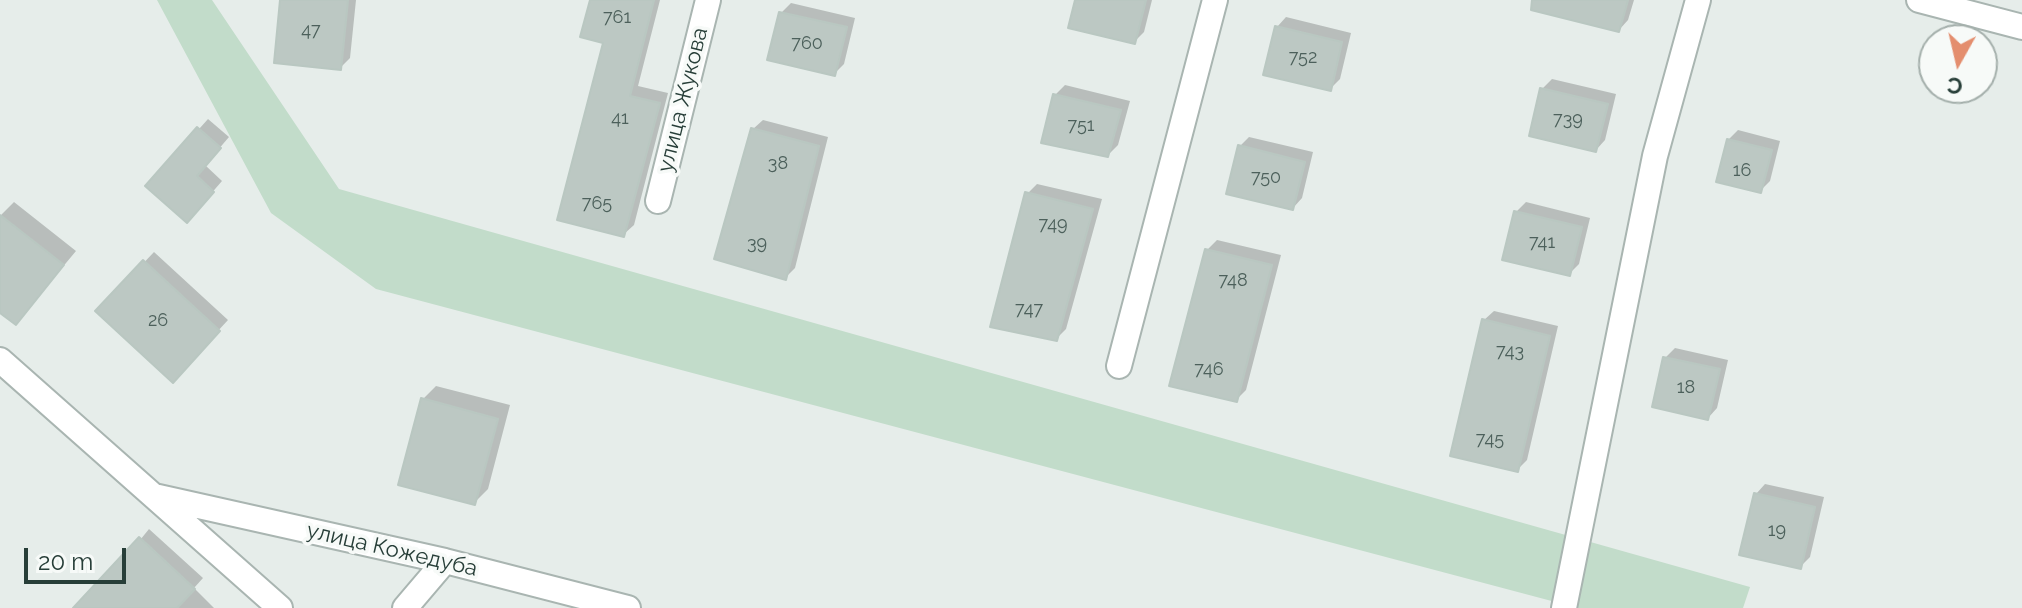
<!DOCTYPE html>
<meta charset="utf-8">
<style>
body{margin:0}
#map{position:relative;width:2022px;height:608px;overflow:hidden;background:#e6edea;font-family:Raleway,sans-serif}
canvas{display:block}
.north{position:absolute;left:1918px;top:24px;width:80px;height:80px;box-sizing:border-box;background:#f7faf8;border:2px solid #a4afab;border-radius:50%;rotate:188deg;font-size:22px;font-weight:700;line-height:32px;text-align:center;color:#273e38}
.north::after{content:'';display:block;margin:auto;width:28px;height:36px;background:#e48e6e;clip-path:polygon(50% 0,100% 100%,50% 72%,0 100%)}
.scale{position:absolute;left:24px;top:548px;width:102px;height:36px;box-sizing:border-box;border:4px solid #273e38;border-top:0;padding-left:10px;font-size:24px;line-height:28px;white-space:nowrap;color:#273e38;-webkit-text-stroke:6px #f7faf8;paint-order:stroke}
</style>
<div id="map">
<canvas width="2022" height="608"></canvas>
<div class="north">С</div>
<div class="scale">20 m</div>
</div>
<script>
const ctx = document.querySelector('canvas').getContext('2d');
ctx.lineJoin = 'round';
function paint(path, color) {
  ctx.fillStyle = color;
  ctx.fill(path, 'evenodd');
}
function strokePath(path, color, width, dash) {
  ctx.strokeStyle = color;
  ctx.lineWidth = width;
  ctx.lineCap = dash ? 'butt' : 'round';
  ctx.setLineDash(dash || []);
  ctx.stroke(path);
}
function write(font, color, halo, rows, align = 'center') {
  ctx.font = font + ' Raleway,sans-serif';
  ctx.lineWidth = 7;
  ctx.setLineDash([]);
  ctx.textBaseline = 'middle';
  ctx.strokeStyle = halo;
  ctx.fillStyle = color;
  for (const [text, x, y, turn = 0] of rows) {
    ctx.save();
    ctx.translate(x, y);
    ctx.rotate((+turn || 0) * Math.PI / 180);
    ctx.textAlign = isNaN(turn) ? turn : align;
    if (halo) ctx.strokeText(text, 0, 0);
    ctx.fillText(text, 0, 0);
    ctx.restore();
  }
}
const green = new Path2D(`
 M157,0H212L339,189L1750,587L1743,608H1578L376,289L271,213Z`);
const shadow = new Path2D(`
 M282,0H356L350,58L340,68Z
 M592,0H660L638,86L668,93L634,225L624,234L606,41Z
 M1077,0H1152L1144,32L1134,42Z
 M1566,0H1634L1628,20L1619,30Z
 M791,3L855,18L844,64L834,74L781,13Z
 M1286,17L1351,33L1340,79L1330,89L1277,27Z
 M1552,79L1616,94L1605,140L1596,150L1542,89Z
 M1065,85L1130,101L1118,145L1108,155L1055,95Z
 M208,119L229,137L205,165L222,181L196,211L148,186Z
 M763,120L828,137L795,268L785,278L753,129Z
 M1738,130L1780,141L1770,181L1760,191L1728,140Z
 M1249,137L1313,152L1302,198L1293,208L1240,146Z
 M1037,184L1102,199L1066,329L1056,339L1027,194Z
 M14,202L76,251L16,323L0,310V216Z
 M1526,202L1590,218L1579,264L1569,274L1516,212Z
 M1217,240L1281,255L1246,390L1236,400L1207,250Z
 M154,252L228,320L182,370L98,311Z
 M1494,311L1558,326L1527,460L1517,470L1484,320Z
 M1675,348L1728,360L1717,408L1708,418L1665,358Z
 M436,386L510,405L488,489L474,503L423,399Z
 M1765,484L1824,497L1810,557L1800,567L1756,494Z
 M149,529L203,578L194,588L214,608H85Z`);
const building = new Path2D(`
 M280,0H348L341,70L274,63Z
 M590,0H654L630,96L660,103L624,237L557,220L603,43L580,37Z
 M1075,0H1146L1135,44L1068,28Z
 M1532,0H1628L1619,32L1531,10Z
 M779,12L847,27L835,76L767,60Z
 M1275,26L1342,42L1331,91L1263,75Z
 M1540,88L1608,104L1596,152L1529,136Z
 M1053,94L1121,110L1108,157L1041,143Z
 M197,127L221,148L197,176L214,192L187,223L145,186Z
 M751,128L819,146L786,280L714,259Z
 M1727,139L1772,150L1761,193L1716,182Z
 M1238,145L1305,162L1293,210L1226,194Z
 M1025,192L1093,209L1057,341L990,327Z
 M1514,211L1582,227L1570,276L1502,260Z
 M0,215L64,265L16,325L0,313Z
 M1205,249L1272,265L1237,402L1169,386Z
 M143,260L220,331L173,383L95,311Z
 M1482,319L1550,336L1518,472L1450,456Z
 M1663,357L1720,369L1708,420L1652,407Z
 M421,398L498,419L475,505L398,485Z
 M1754,493L1815,507L1801,569L1739,555Z
 M139,537L195,589L177,608H73Z`);
const minor = new Path2D(`
 M1919,0L2022,27
 M658,201L708,0
 M0,360L280,608
 M1119,366L1215,0
 M154,496L445,561L628,608
 M405,608L445,561
 M1564,608L1655,156L1698,0`);
const numberNames = [
 ["761",617,18],
 ["47",311,31],
 ["760",807,44],
 ["752",1303,58],
 ["41",620,119],
 ["739",1568,120],
 ["751",1081,126],
 ["38",778,164],
 ["16",1742,171],
 ["750",1266,178],
 ["765",597,204],
 ["749",1053,225],
 ["741",1542,243],
 ["39",757,244],
 ["748",1233,281],
 ["747",1029,310],
 ["26",158,321],
 ["743",1510,352],
 ["746",1209,370],
 ["18",1686,388],
 ["745",1490,440],
 ["19",1777,531]
];
const streetNames = [
 ["улица Жукова",683,100,-76],
 ["улица Кожедуба",392,550,13]
];
paint(green, '#c2dcca');
paint(shadow, '#0003');
paint(building, '#bcc8c3');
strokePath(building, '#b9c7c1', 2);
strokePath(minor, '#a9b5b1', 28);
strokePath(minor, '#fff', 24);
write('18px', '#4c605b', null, numberNames);
write('22px', '#273e38', '#f7faf8', streetNames);
</script>
